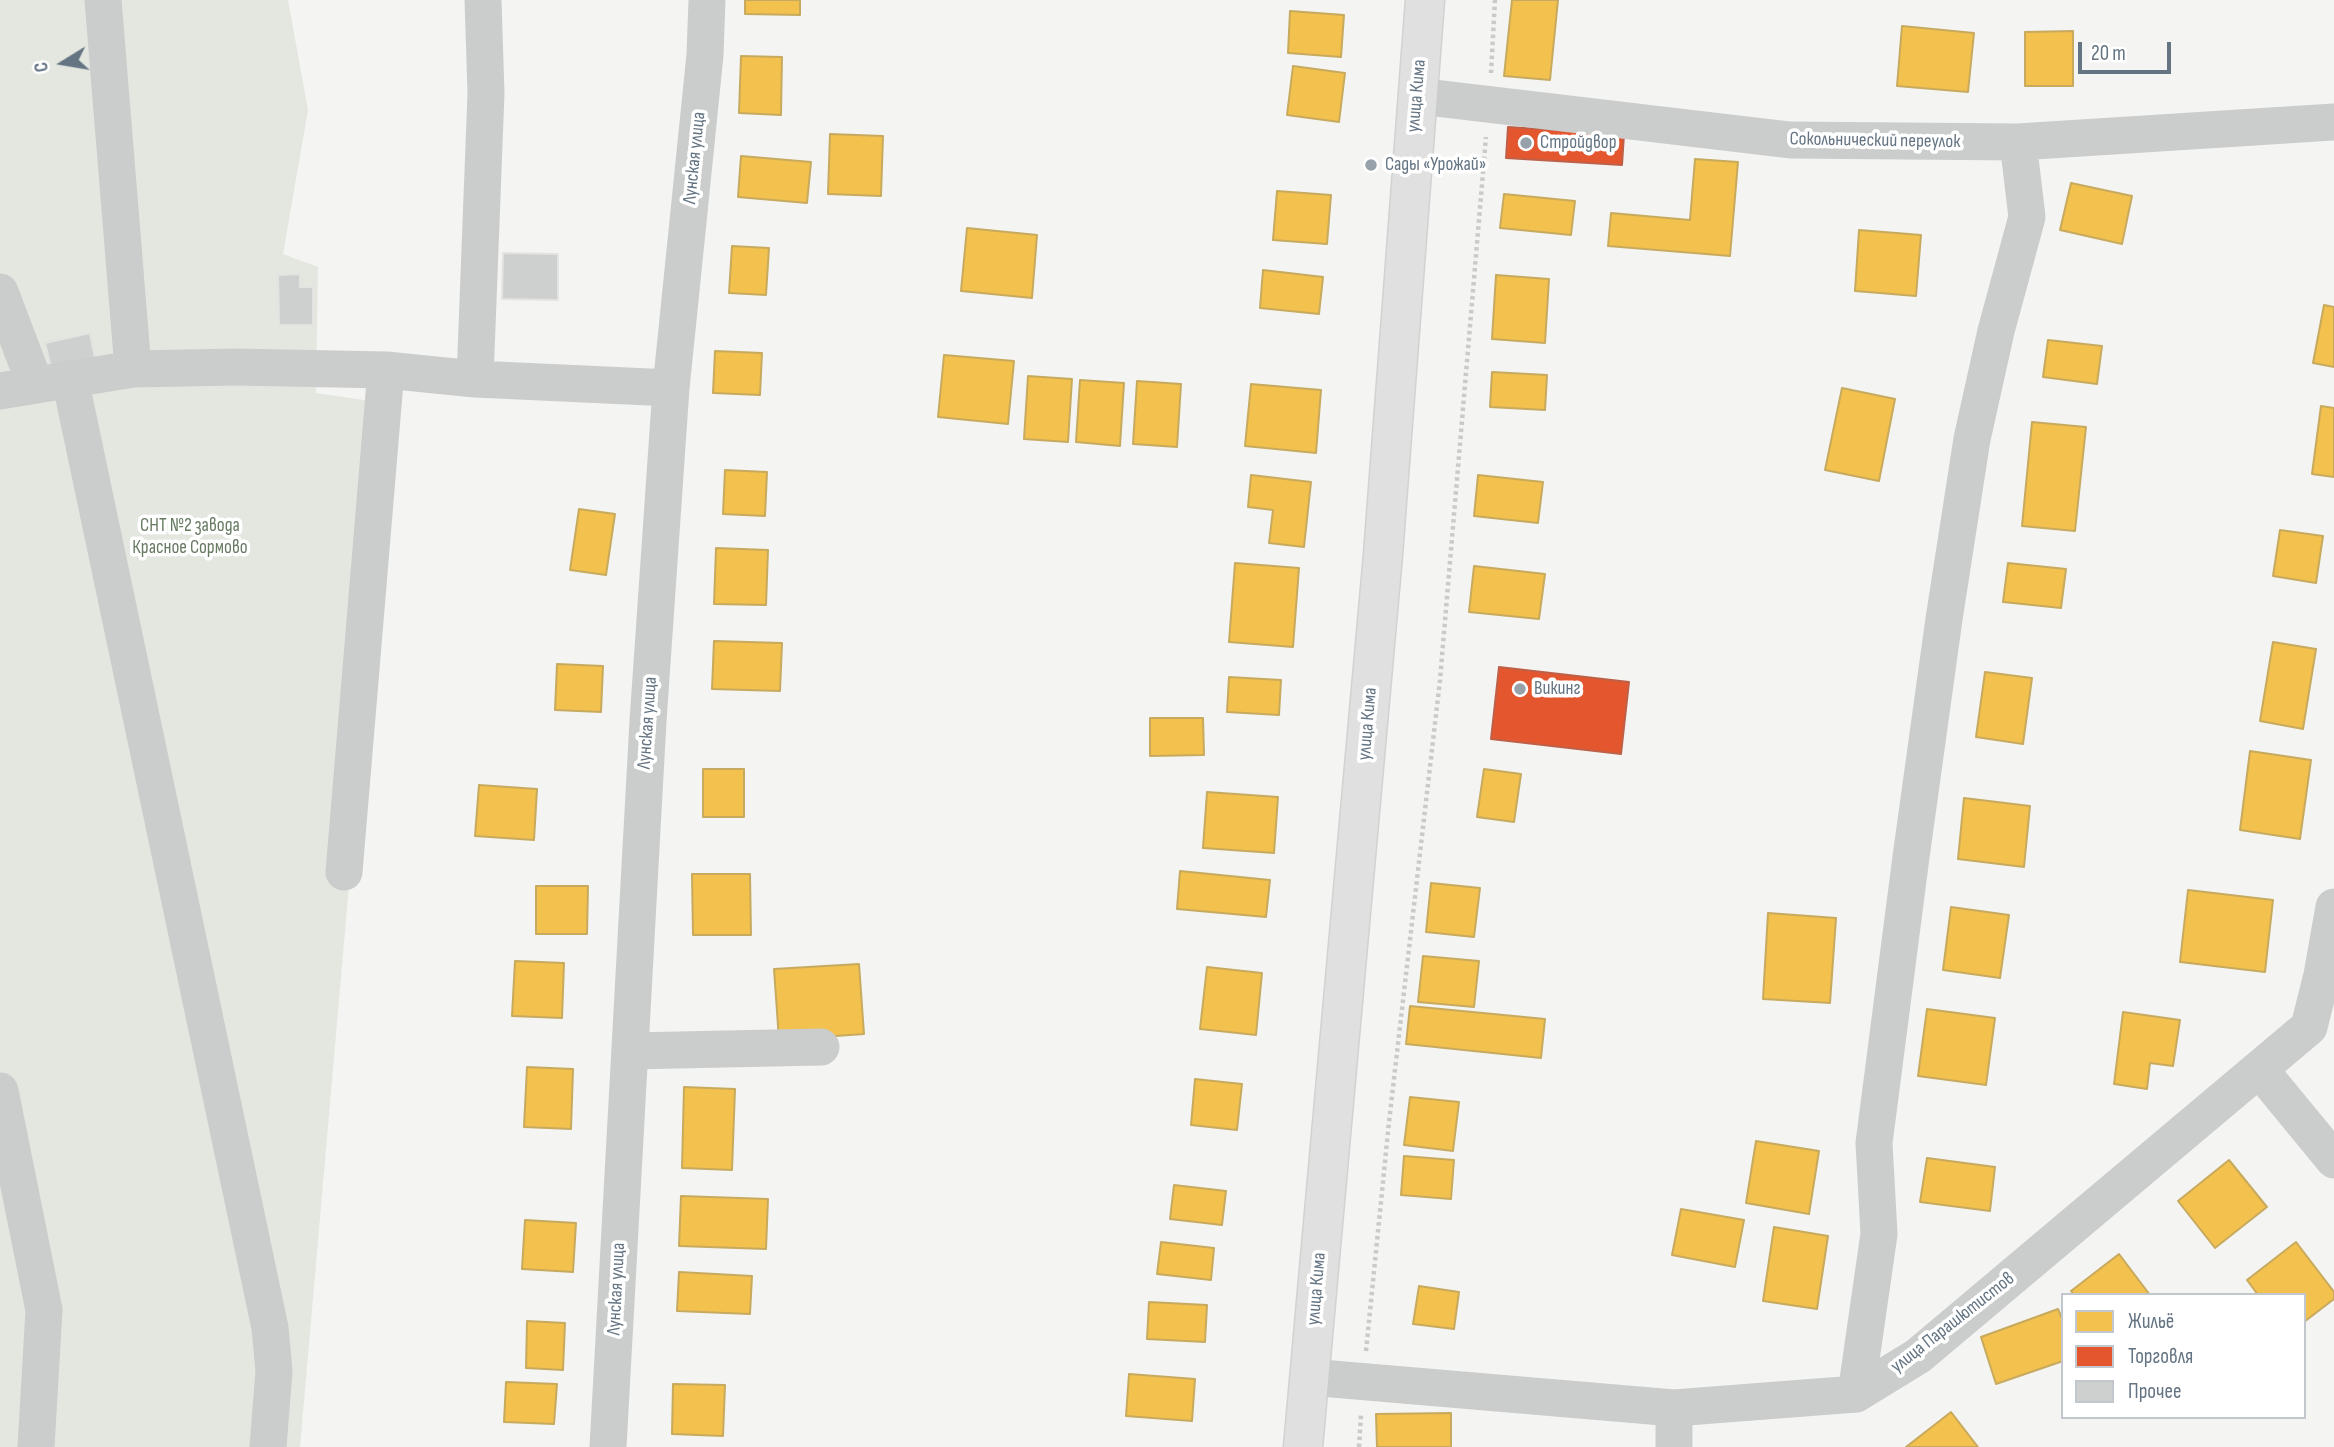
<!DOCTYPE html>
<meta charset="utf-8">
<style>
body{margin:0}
#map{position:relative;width:2334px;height:1447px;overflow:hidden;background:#f4f4f2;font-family:"Sofia Sans Condensed",sans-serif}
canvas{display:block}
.legend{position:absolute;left:2061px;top:1293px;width:245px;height:126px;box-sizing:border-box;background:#fff;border:2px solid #c1c7cd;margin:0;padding:9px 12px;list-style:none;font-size:21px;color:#647483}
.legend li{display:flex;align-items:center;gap:14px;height:35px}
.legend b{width:35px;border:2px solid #c1c7cd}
.north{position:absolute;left:28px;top:28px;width:70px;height:70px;-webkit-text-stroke:5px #fff;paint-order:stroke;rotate:259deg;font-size:19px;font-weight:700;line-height:28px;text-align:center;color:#647483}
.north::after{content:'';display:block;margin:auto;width:24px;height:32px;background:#647483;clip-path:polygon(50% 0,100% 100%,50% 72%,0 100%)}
.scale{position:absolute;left:2078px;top:42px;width:93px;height:32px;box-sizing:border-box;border:4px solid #647483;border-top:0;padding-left:9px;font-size:21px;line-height:24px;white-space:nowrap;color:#647483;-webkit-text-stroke:5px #fff;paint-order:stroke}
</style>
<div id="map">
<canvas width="2334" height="1447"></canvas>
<ul class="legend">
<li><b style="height:19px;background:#f2c14e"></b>Жильё</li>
<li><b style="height:19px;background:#e4572e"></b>Торговля</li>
<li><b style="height:19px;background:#ced0d0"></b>Прочее</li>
</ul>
<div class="north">С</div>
<div class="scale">20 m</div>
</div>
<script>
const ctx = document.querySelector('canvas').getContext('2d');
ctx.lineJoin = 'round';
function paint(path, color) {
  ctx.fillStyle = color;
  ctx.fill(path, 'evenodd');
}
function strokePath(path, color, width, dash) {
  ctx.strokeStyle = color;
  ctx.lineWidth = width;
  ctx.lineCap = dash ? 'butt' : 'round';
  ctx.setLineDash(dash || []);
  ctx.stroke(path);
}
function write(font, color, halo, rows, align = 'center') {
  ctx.font = font + ' "Sofia Sans Condensed",sans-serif';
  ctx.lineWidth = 7;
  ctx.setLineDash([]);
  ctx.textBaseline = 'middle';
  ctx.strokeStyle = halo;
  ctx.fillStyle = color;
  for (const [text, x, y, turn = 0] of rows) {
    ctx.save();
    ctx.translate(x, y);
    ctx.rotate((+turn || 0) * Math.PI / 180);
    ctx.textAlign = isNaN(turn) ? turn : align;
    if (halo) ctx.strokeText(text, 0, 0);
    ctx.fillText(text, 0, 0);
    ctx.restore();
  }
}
const green = new Path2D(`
 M0,0H288L308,110L283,254L318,267L316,393L391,404L300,1447H0Z`);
const homes = new Path2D(`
 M745,0H800V15L745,14Z
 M1512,0H1558L1550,80L1504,76Z
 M1290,11L1344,15L1341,57L1288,53Z
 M1902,26L1974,33L1968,92L1897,86Z
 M2073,31V86H2025V32Z
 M741,56L782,57L781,115L739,113Z
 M1293,66L1345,73L1339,122L1287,115Z
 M830,134L883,136L881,196L828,194Z
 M741,156L811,162L807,203L738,197Z
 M1695,159L1738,162L1730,256L1608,246L1611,213L1690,220Z
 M2071,183L2132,196L2122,244L2060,230Z
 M1277,191L1331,195L1327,244L1273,240Z
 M1504,194L1575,201L1571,235L1500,228Z
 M967,228L1037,235L1032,298L961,291Z
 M1859,230L1921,235L1916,296L1855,291Z
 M732,246L769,248L766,295L729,293Z
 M1263,270L1323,277L1319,314L1260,308Z
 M1496,275L1549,279L1545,343L1492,339Z
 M2324,305L2334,307V367L2313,363Z
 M2048,340L2102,346L2097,384L2043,377Z
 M715,351L762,353L760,395L713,393Z
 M944,355L1014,361L1008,424L938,417Z
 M1492,372L1547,375L1545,410L1490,407Z
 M1028,376L1072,379L1068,442L1024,439Z
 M1080,380L1124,383L1120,446L1076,442Z
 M1137,381L1181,384L1177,447L1133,444Z
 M1251,384L1321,390L1316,453L1245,446Z
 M1842,388L1895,399L1879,481L1825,470Z
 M2321,406L2334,408V477L2312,474Z
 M2032,422L2086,427L2075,531L2022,526Z
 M725,470L767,472L765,516L723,514Z
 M1251,475L1311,482L1304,547L1269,543L1273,510L1248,507Z
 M1478,475L1543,482L1538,523L1474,516Z
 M579,509L615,514L606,575L570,570Z
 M2280,530L2323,536L2316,583L2273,576Z
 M716,548L768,550L766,605L714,604Z
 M1235,563L1299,568L1293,647L1229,642Z
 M2008,563L2066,569L2061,608L2003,602Z
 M1474,566L1545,574L1539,619L1469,612Z
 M714,641L782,643L780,691L712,689Z
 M2273,642L2316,649L2303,729L2260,721Z
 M557,664L603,666L601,712L555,710Z
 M1985,672L2032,678L2023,744L1976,737Z
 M1229,677L1281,680L1279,715L1227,712Z
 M1150,718H1203L1204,755L1150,756Z
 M2250,751L2311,760L2300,839L2240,830Z
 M703,769H744V817H703Z
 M1484,769L1521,774L1514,822L1477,817Z
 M479,785L537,789L534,840L475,836Z
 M1207,792L1278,797L1274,853L1203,848Z
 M1964,798L2030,806L2024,867L1958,859Z
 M1180,871L1270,880L1266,917L1177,909Z
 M692,874H750L751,935H693Z
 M1431,883L1480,888L1474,937L1426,932Z
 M536,886H588L587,934H536Z
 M2188,890L2273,900L2265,972L2180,962Z
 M1951,907L2009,915L2000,978L1943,970Z
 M1768,913L1836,918L1830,1003L1763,999Z
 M1423,956L1479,961L1474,1007L1418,1002Z
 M515,961L564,963L562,1018L512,1016Z
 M859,964L864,1034L779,1040L774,969Z
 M1207,967L1262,973L1256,1035L1200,1029Z
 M1410,1006L1545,1019L1541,1058L1406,1044Z
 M1927,1009L1995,1018L1986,1085L1918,1076Z
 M2123,1012L2180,1020L2173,1066L2150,1063L2147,1089L2114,1084Z
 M527,1067L573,1069L571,1129L524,1127Z
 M1195,1079L1242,1084L1237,1130L1191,1125Z
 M684,1087L735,1089L732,1170L682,1168Z
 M1410,1097L1459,1102L1453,1151L1404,1145Z
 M1756,1141L1819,1151L1809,1214L1746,1203Z
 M1404,1156L1454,1160L1451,1199L1401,1195Z
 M1927,1158L1995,1167L1990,1211L1920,1202Z
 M2229,1160L2267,1207L2215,1248L2178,1201Z
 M1174,1185L1226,1191L1222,1225L1170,1219Z
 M681,1196L768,1199L766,1249L679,1246Z
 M1681,1209L1744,1220L1735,1267L1672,1255Z
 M525,1220L576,1223L573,1272L522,1269Z
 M1774,1227L1828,1236L1817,1309L1763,1301Z
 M1161,1242L1214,1248L1211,1280L1157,1274Z
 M2296,1242L2334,1292V1299L2304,1322V1295H2258L2247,1280Z
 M2119,1254L2150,1295H2074L2071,1291Z
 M679,1272L752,1276L750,1314L677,1311Z
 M1419,1286L1459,1292L1454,1329L1413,1324Z
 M1149,1302L1207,1305L1205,1342L1147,1339Z
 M2058,1309L2063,1321V1361L1996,1384L1981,1337Z
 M527,1321L565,1323L563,1370L526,1368Z
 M1129,1374L1195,1379L1192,1421L1126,1416Z
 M506,1382L557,1384L554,1424L504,1422Z
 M673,1384L725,1385L723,1436L672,1434Z
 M1951,1412L1978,1447H1906Z
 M1451,1413V1447H1377L1376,1414Z`);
const shops = new Path2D(`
 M1508,127L1624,134L1622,165L1506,158Z
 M1499,667L1629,682L1621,754L1491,739Z`);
const building = new Path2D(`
 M503,253L558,254V300L502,299Z
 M300,274V287H313V325H279L278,275Z
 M90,333L95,358L51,368L45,343Z`);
const path = new Path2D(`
 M1491,73L1495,0
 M1366,1351L1389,1122L1440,680L1486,137
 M1359,1447L1361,1415`);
const minor = new Path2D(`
 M103,0L133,369
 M1418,96L1790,140L2018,142L2334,122
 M0,292L35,384
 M70,379L270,1328L274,1371L268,1447
 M475,379L486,93L483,0
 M0,391L133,369L236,367L386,370L475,379L671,388
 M344,872L386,370
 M630,1051L821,1047
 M2260,1070L2334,1160
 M0,1091L44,1310L36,1447
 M1309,1377L1674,1408L1856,1394L1918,1356L2309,1027L2322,975L2334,907
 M1856,1394L1879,1234L1874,1143L1911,857L1944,619L1972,439L1996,331L2027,217L2018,142
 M1674,1408V1447
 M608,1447L648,721L671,388L705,55L707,0`);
const primary = new Path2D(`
 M1303,1447L1383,555L1425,0`);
const markers = [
 [1526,143,7,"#96a1aa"],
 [1371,165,7,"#96a1aa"],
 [1520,689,7,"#96a1aa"]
];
const streetNames = [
 ["улица Кима",1417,96,-85],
 ["Сокольнический переулок",1875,141,1],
 ["Лунская улица",695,158,-84],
 ["Лунская улица",648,723,-86],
 ["улица Кима",1368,724,-85],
 ["Лунская улица",617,1289,-87],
 ["улица Кима",1317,1289,-85],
 ["улица Парашютистов",1953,1323,-38]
];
const poiNames = [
 ["Стройдвор",1540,143],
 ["Сады «Урожай»",1385,165],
 ["Викинг",1534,689]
];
const parkNames = [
 ["СНТ №2 завода",190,526],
 ["Красное Сормово",190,548]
];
paint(green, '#e4e7e0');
paint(homes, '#f2c14e');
strokePath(homes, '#c7aa5e', 2);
paint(shops, '#e4572e');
strokePath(shops, '#be6048', 2);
paint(building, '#ced0d0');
strokePath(building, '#e3e3e2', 2);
strokePath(primary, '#d1d2d1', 41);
strokePath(path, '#cacaca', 4.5, [3.5, 3.5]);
strokePath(minor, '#cbcdcd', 37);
strokePath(primary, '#e0e0e0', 38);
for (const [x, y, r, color] of markers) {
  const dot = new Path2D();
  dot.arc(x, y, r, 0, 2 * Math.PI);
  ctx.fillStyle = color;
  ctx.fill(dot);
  strokePath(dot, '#fff', 2.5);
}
write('19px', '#647483', '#fff', streetNames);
write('19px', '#647483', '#fff', poiNames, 'left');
write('19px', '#677a62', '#fff', parkNames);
</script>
